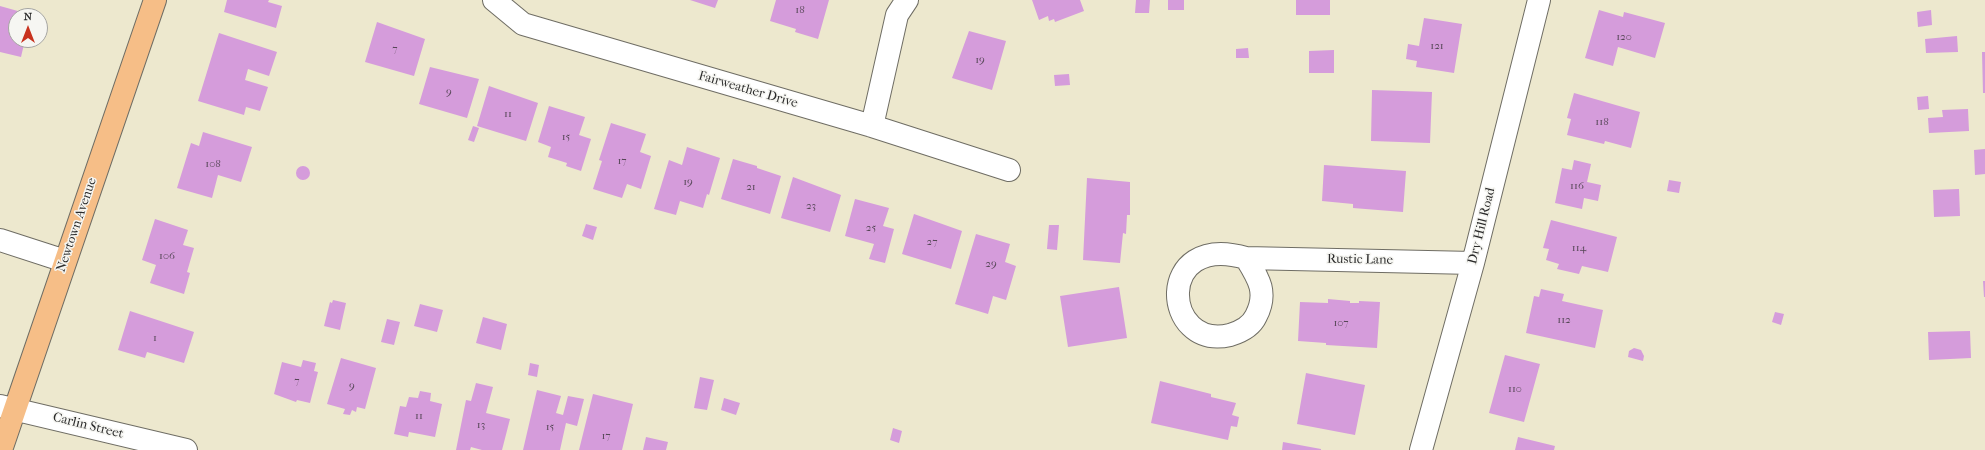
<!DOCTYPE html>
<style>
body{margin:0}
#map{position:relative;width:1985px;height:450px;overflow:hidden;background:#ede8ce;font-family:"IM FELL French Canon",serif}
canvas{display:block}
.north{position:absolute;left:8px;top:8px;width:40px;height:40px;box-sizing:border-box;background:#f6f6f2;border:1px solid #a5a5a2;border-radius:50%;rotate:0deg;font-size:11px;font-weight:700;line-height:16px;text-align:center;color:#2b2b2b}
.north::after{content:'';display:block;margin:auto;width:14px;height:18px;background:#c8321e;clip-path:polygon(50% 0,100% 100%,50% 72%,0 100%)}
</style>
<div id="map">
<canvas width="1985" height="450"></canvas>
<div class="north">N</div>
</div>
<script>
const ctx = document.querySelector('canvas').getContext('2d');
ctx.lineJoin = 'round';
function paint(path, color) {
  ctx.fillStyle = color;
  ctx.fill(path, 'evenodd');
}
function strokePath(path, color, width, dash) {
  ctx.strokeStyle = color;
  ctx.lineWidth = width;
  ctx.lineCap = dash ? 'butt' : 'round';
  ctx.setLineDash(dash || []);
  ctx.stroke(path);
}
function write(font, color, halo, rows, align = 'center') {
  ctx.font = font + ' "IM FELL French Canon",serif';
  ctx.lineWidth = 3;
  ctx.setLineDash([]);
  ctx.textBaseline = 'middle';
  ctx.strokeStyle = halo;
  ctx.fillStyle = color;
  for (const [text, x, y, turn = 0] of rows) {
    ctx.save();
    ctx.translate(x, y);
    ctx.rotate((+turn || 0) * Math.PI / 180);
    ctx.textAlign = isNaN(turn) ? turn : align;
    if (halo) ctx.strokeText(text, 0, 0);
    ctx.fillText(text, 0, 0);
    ctx.restore();
  }
}
const building = new Path2D(`
 M227,0H269L268,2L282,6L276,28L224,12Z
 M690,0H718L715,8Z
 M776,0H829L818,39L795,32L796,29L770,21Z
 M1032,0H1080L1084,11L1055,22L1054,19L1049,21L1048,16L1039,20Z
 M1136,0H1150L1149,13H1135Z
 M1168,0H1184V10H1168Z
 M1296,0H1330V15H1296Z
 M0,6L32,15L16,16V40H25L21,57L0,52Z
 M1599,10L1623,17L1624,12L1665,23L1655,58L1618,47L1613,66L1585,58Z
 M1931,10L1932,25L1918,27L1917,12Z
 M1424,18L1462,24L1454,73L1416,67L1417,61L1406,59L1408,44L1419,46Z
 M377,22L425,39L414,76L365,62Z
 M969,31L1006,41L992,90L952,78Z
 M219,33L277,52L269,76L248,69L245,80L268,87L260,111L246,107L244,115L198,101Z
 M1957,36L1958,52L1926,53L1925,39Z
 M1248,48L1249,58H1236V49Z
 M1334,50V73H1309V51Z
 M1982,52H1985V93H1983Z
 M430,67L479,79L467,118L419,104Z
 M1069,74L1070,85L1055,86L1054,75Z
 M489,86L538,103L526,141L477,126Z
 M1372,90L1432,92L1430,143L1371,141Z
 M1574,93L1640,112L1631,148L1605,141L1604,144L1567,135L1571,119L1567,118Z
 M1928,96L1929,109L1918,110L1917,97Z
 M549,106L585,117L579,135L591,139L581,171L566,166L567,163L548,157L551,147L538,142Z
 M1968,109L1969,131L1929,133L1928,118L1943,117L1942,110Z
 M611,123L646,134L640,152L651,156L641,189L627,184L622,198L593,189L602,161L599,160Z
 M473,126L479,128L474,142L468,140Z
 M203,132L252,147L241,182L218,175L212,198L177,188L191,143L199,146Z
 M687,147L720,158L709,195L707,194L703,208L680,201L676,215L654,209L669,160L682,165Z
 M1985,149V174L1975,175L1974,150Z
 M733,159L757,166V168L781,176L770,214L721,199Z
 M1574,160L1591,164L1587,182L1601,185L1598,201L1584,198L1582,209L1555,203L1562,168L1572,170Z
 M1324,165L1406,171L1403,212L1353,208V204L1322,201Z
 M296 173a7 7 0 1 1 14 0a7 7 0 1 1-14 0Z
 M793,177L841,195L830,232L781,218Z
 M1087,178L1130,182V215H1127L1126,234L1123,233L1120,263L1083,260Z
 M1669,180L1681,182L1679,193L1667,191Z
 M1959,189L1960,216L1934,217L1933,190Z
 M855,199L889,208L883,226L894,229L885,263L869,259L874,244L845,236Z
 M914,214L962,231L951,269L902,254Z
 M155,219L188,230L183,245L194,248L187,272L190,273L184,294L150,283L156,265L142,260Z
 M1551,220L1617,237L1608,272L1582,266L1579,274L1557,269L1559,264L1546,260L1549,249L1543,248Z
 M586,224L597,227L593,240L582,236Z
 M1049,225H1059L1057,250L1047,249Z
 M976,234L1010,244L1005,262L1016,266L1006,300L993,296L988,314L955,304Z
 M1983,281H1985V297H1984Z
 M1119,287L1127,338L1068,347L1060,296Z
 M1541,289L1564,294L1562,301L1603,310L1595,348L1526,333L1534,296L1539,297Z
 M1328,299L1350,301V303H1359V301L1380,302L1377,348L1326,345V343L1298,341L1300,302L1328,303Z
 M333,300L346,303L340,330L324,326L330,302L332,303Z
 M420,304L443,310L437,332L414,326Z
 M130,311L194,332L184,363L147,352L145,358L118,350Z
 M1775,312L1784,314L1781,325L1772,322Z
 M483,317L507,324L501,350L476,343Z
 M387,319L400,322L394,345L381,342Z
 M1970,331L1971,358L1929,360L1928,332Z
 M1634,348L1641,350L1644,356L1643,361L1628,357L1629,351Z
 M1505,355L1540,364L1524,422L1489,413Z
 M341,358L376,368L365,409L357,407L356,412L352,410L350,415L343,414L345,409L327,404Z
 M303,360L316,363L314,371L318,372L310,403L297,400L296,402L274,394L282,362L301,367Z
 M530,363L539,365L537,377L528,375Z
 M1306,373L1365,385L1355,435L1297,424Z
 M700,377L714,380L707,410L694,408Z
 M1160,381L1211,394V397L1236,403L1232,415L1239,417L1237,427L1231,426L1228,440L1151,423Z
 M476,383L493,387L486,413L510,419L502,450H482L471,447L470,450H456L466,400L471,401Z
 M537,390L561,396L556,413L563,415L568,396L584,399L577,426L566,423L560,450H523Z
 M420,391L431,393L430,401L442,404L435,437L409,432L408,437L394,434L400,406L406,407L409,397L418,398Z
 M593,394L633,404L622,450H579Z
 M724,398L740,403L736,415L721,410Z
 M893,428L902,431L899,443L890,440Z
 M646,437L668,442L666,450H643Z
 M1518,437L1555,446L1554,450H1515Z
 M1283,442L1321,449V450H1282Z`);
const minor = new Path2D(`
 M494,0L523,24L872,126L1009,170
 M872,126L897,15L907,0
 M0,240L65,261
 M1246,258C1259,279 1268,293 1256,316C1251,327 1240,332 1230,335C1162,351 1154,231 1246,258L1473,263
 M0,406L186,450
 M1421,450L1473,263L1539,0`);
const major = new Path2D(`
 M1,450L155,0`);
const numberNames = [
 ["18",800,10],
 ["120",1624,37],
 ["121",1437,46],
 ["7",395,49],
 ["19",980,60],
 ["9",449,92],
 ["11",508,114],
 ["118",1602,122],
 ["15",566,137],
 ["17",622,161],
 ["108",213,164],
 ["19",688,182],
 ["116",1577,186],
 ["21",751,187],
 ["23",811,206],
 ["25",871,228],
 ["27",932,242],
 ["114",1579,248],
 ["106",167,256],
 ["29",991,264],
 ["112",1564,320],
 ["107",1341,323],
 ["1",155,338],
 ["7",297,381],
 ["9",352,386],
 ["110",1515,389],
 ["11",419,416],
 ["13",481,425],
 ["15",550,427],
 ["17",606,436]
];
const streetNames = [
 ["Fairweather Drive",748,90,16],
 ["Newtown Avenue",77,225,-71],
 ["Dry Hill Road",1482,226,-76],
 ["Rustic Lane",1360,260,1],
 ["Carlin Street",88,426,14]
];
paint(building, '#d59cdb');
strokePath(minor, '#6f6d64', 24);
strokePath(major, '#6f6d64', 24);
strokePath(minor, '#fff', 22);
strokePath(major, '#f6be87', 22);
write('11px', '#564757', null, numberNames);
write('13px', '#2b2b2b', '#f6f6f2', streetNames);
</script>
